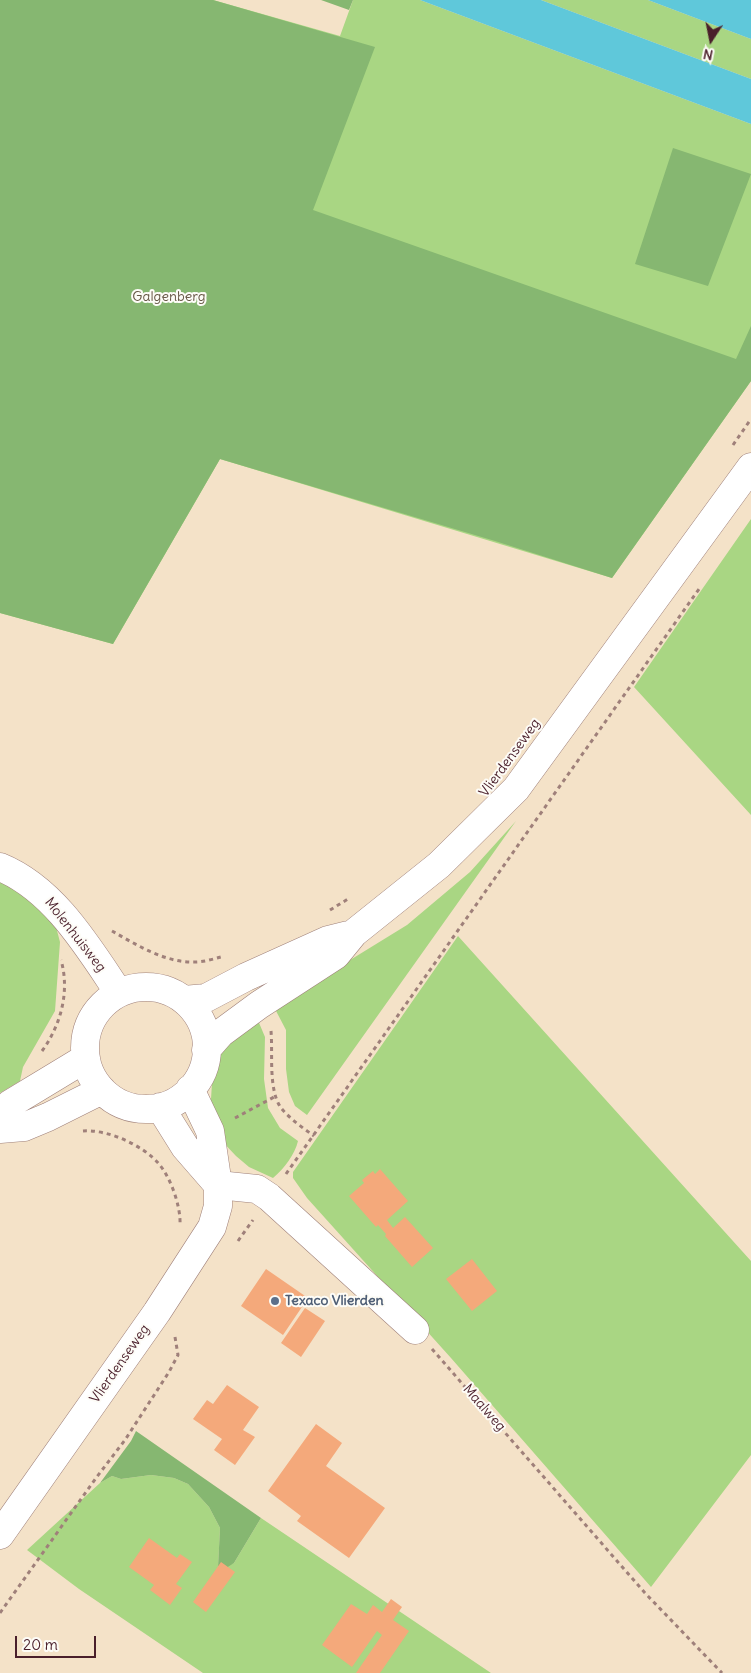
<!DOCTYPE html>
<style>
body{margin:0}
#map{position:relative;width:751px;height:1673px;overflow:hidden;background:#f4e2c8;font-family:Delius,sans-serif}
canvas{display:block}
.north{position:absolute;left:686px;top:15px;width:50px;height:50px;-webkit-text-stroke:4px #fdfcf7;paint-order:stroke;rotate:191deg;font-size:14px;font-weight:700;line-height:20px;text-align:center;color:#4a1f2b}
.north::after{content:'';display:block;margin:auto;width:18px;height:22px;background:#4a1f2b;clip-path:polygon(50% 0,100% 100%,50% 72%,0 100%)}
.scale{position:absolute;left:15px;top:1636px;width:81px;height:22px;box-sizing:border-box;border:2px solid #4a1f2b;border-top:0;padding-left:6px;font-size:15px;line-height:18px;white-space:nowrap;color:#4a1f2b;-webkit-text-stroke:4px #fdfcf7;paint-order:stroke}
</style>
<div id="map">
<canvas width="751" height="1673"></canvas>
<div class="north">N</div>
<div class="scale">20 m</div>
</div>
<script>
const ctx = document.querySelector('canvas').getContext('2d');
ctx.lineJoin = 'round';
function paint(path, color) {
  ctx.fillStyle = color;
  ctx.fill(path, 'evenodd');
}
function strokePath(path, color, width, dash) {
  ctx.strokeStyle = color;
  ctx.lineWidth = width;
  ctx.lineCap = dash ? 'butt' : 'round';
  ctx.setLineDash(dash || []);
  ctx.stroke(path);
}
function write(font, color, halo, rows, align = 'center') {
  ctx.font = font + ' Delius,sans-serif';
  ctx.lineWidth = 4;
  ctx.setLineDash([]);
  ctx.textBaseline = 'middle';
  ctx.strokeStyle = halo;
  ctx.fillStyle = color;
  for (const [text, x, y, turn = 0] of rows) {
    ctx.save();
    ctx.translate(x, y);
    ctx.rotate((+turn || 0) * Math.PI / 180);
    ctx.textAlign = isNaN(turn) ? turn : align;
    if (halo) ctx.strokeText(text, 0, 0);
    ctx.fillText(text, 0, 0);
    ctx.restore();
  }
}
const green = new Path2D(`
 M0,0H213L340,36L353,0H420L751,124V381L612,578L220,459L113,644L0,613Z
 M541,0H648L751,39V79Z
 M751,519V815L634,687Z
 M516,821L307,1115L295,1106L289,1092L286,1069V1030L275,1009L316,981L407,925L470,872Z
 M0,882L11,887L48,914L55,923L60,942L55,1011L23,1067L20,1081L0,1093Z
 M458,936L751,1261V1455L651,1587L451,1358L307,1198L293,1178V1172Z
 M257,1018L265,1037L264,1079L268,1108L280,1128L298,1141C295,1154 284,1169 273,1178L249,1167L236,1156L220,1139L210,1115L212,1083L219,1064V1056L235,1033Z
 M151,1475L174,1478L188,1484L209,1507L220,1528L218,1568L234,1563L261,1518L491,1673H203L79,1589L27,1550L100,1483L112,1476L121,1479Z`);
const forest = new Path2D(`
 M0,0H213L375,47L313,210L736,359L751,326V381L612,578L495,541L220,459L113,644L0,613Z
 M321,0H353L349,10Z
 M673,148L751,174L708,286L635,264Z
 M136,1431L261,1518L234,1563L223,1570L218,1567L220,1528L209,1507L188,1484L174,1478L151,1475L121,1479L112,1476L100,1483L131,1441Z`);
const water = new Path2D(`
 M420,0H541L751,79V124Z
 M648,0H751V39Z`);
const building = new Path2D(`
 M380,1169L408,1201L387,1220L393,1228L405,1217L433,1248L412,1267L385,1236L386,1234L378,1225L376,1227L349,1196L364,1183L362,1180L373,1171L375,1174Z
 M472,1259L497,1291L472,1311L446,1279Z
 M266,1269L308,1298L283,1335L241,1306Z
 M305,1308L325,1321L301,1357L281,1343Z
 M227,1385L259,1407L243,1430L255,1437L235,1465L214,1450L222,1439L193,1419L207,1400L213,1404Z
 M316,1424L342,1443L326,1466L385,1508L349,1558L297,1521L301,1516L268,1491Z
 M149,1538L177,1558L180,1554L192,1562L176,1584L182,1588L170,1605L150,1590L154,1585L129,1567Z
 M221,1562L235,1572L206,1612L193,1602Z
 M391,1599L402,1607L393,1620L409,1631L380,1673H356L382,1635L377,1631L352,1667L322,1645L351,1604L367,1614L373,1605L382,1612Z`);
const path = new Path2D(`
 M733,445L751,419
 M330,910L348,899
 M112,931C137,945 165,963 195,962C204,962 213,959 221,957
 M271,1031C273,1054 268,1089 281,1108C290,1119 303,1128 314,1136
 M42,1051C61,1025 70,991 61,960
 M235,1118L276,1096
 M83,1131C107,1129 143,1145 159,1164C171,1178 181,1207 180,1225
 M286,1174L699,589
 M238,1241L253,1220
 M432,1349L645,1593L722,1673
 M0,1613L96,1478L125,1440L169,1372L178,1355L175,1337`);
const street = new Path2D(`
 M218,1185L257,1189L269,1197L415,1330`);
const secondary = new Path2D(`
 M0,867C54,889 88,947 119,993
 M85 1048a61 61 0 1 1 122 0a61 61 0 1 1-122 0Z
 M184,1000L206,998L246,977L328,940L348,935
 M206,1050L221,1033L259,1005L336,955L354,933L439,865L516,789L751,467
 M160,1107L185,1147L218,1185
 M0,1116L10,1104L86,1058
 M0,1129L24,1127L48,1117L102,1090
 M0,1535L157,1312L212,1227L218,1206V1185L210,1131L190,1089`);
const markers = [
 [275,1301,5,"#5c6f8a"]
];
const parkNames = [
 ["Galgenberg",169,297]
];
const streetNames = [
 ["Vlierdenseweg",510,758,-54],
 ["Molenhuisweg",75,935,52],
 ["Vlierdenseweg",120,1364,-55],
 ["Maalweg",484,1408,49]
];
const serviceNames = [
 ["Texaco Vlierden",285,1301]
];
paint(green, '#a9d683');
paint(forest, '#86b771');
paint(water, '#5fc8da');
paint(building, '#f4a97b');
strokePath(street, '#9f807a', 29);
strokePath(secondary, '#9f807a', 29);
strokePath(path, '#9f807a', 3, [4, 4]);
strokePath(street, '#fff', 28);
strokePath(secondary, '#fff', 28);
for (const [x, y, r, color] of markers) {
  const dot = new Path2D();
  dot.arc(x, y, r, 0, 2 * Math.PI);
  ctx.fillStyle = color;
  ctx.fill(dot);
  strokePath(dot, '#fdfcf7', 2);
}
write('14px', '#665645', '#fdfcf7', parkNames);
write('14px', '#4a1f2b', '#fdfcf7', streetNames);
write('bold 14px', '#4e5e75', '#fdfcf7', serviceNames, 'left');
</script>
